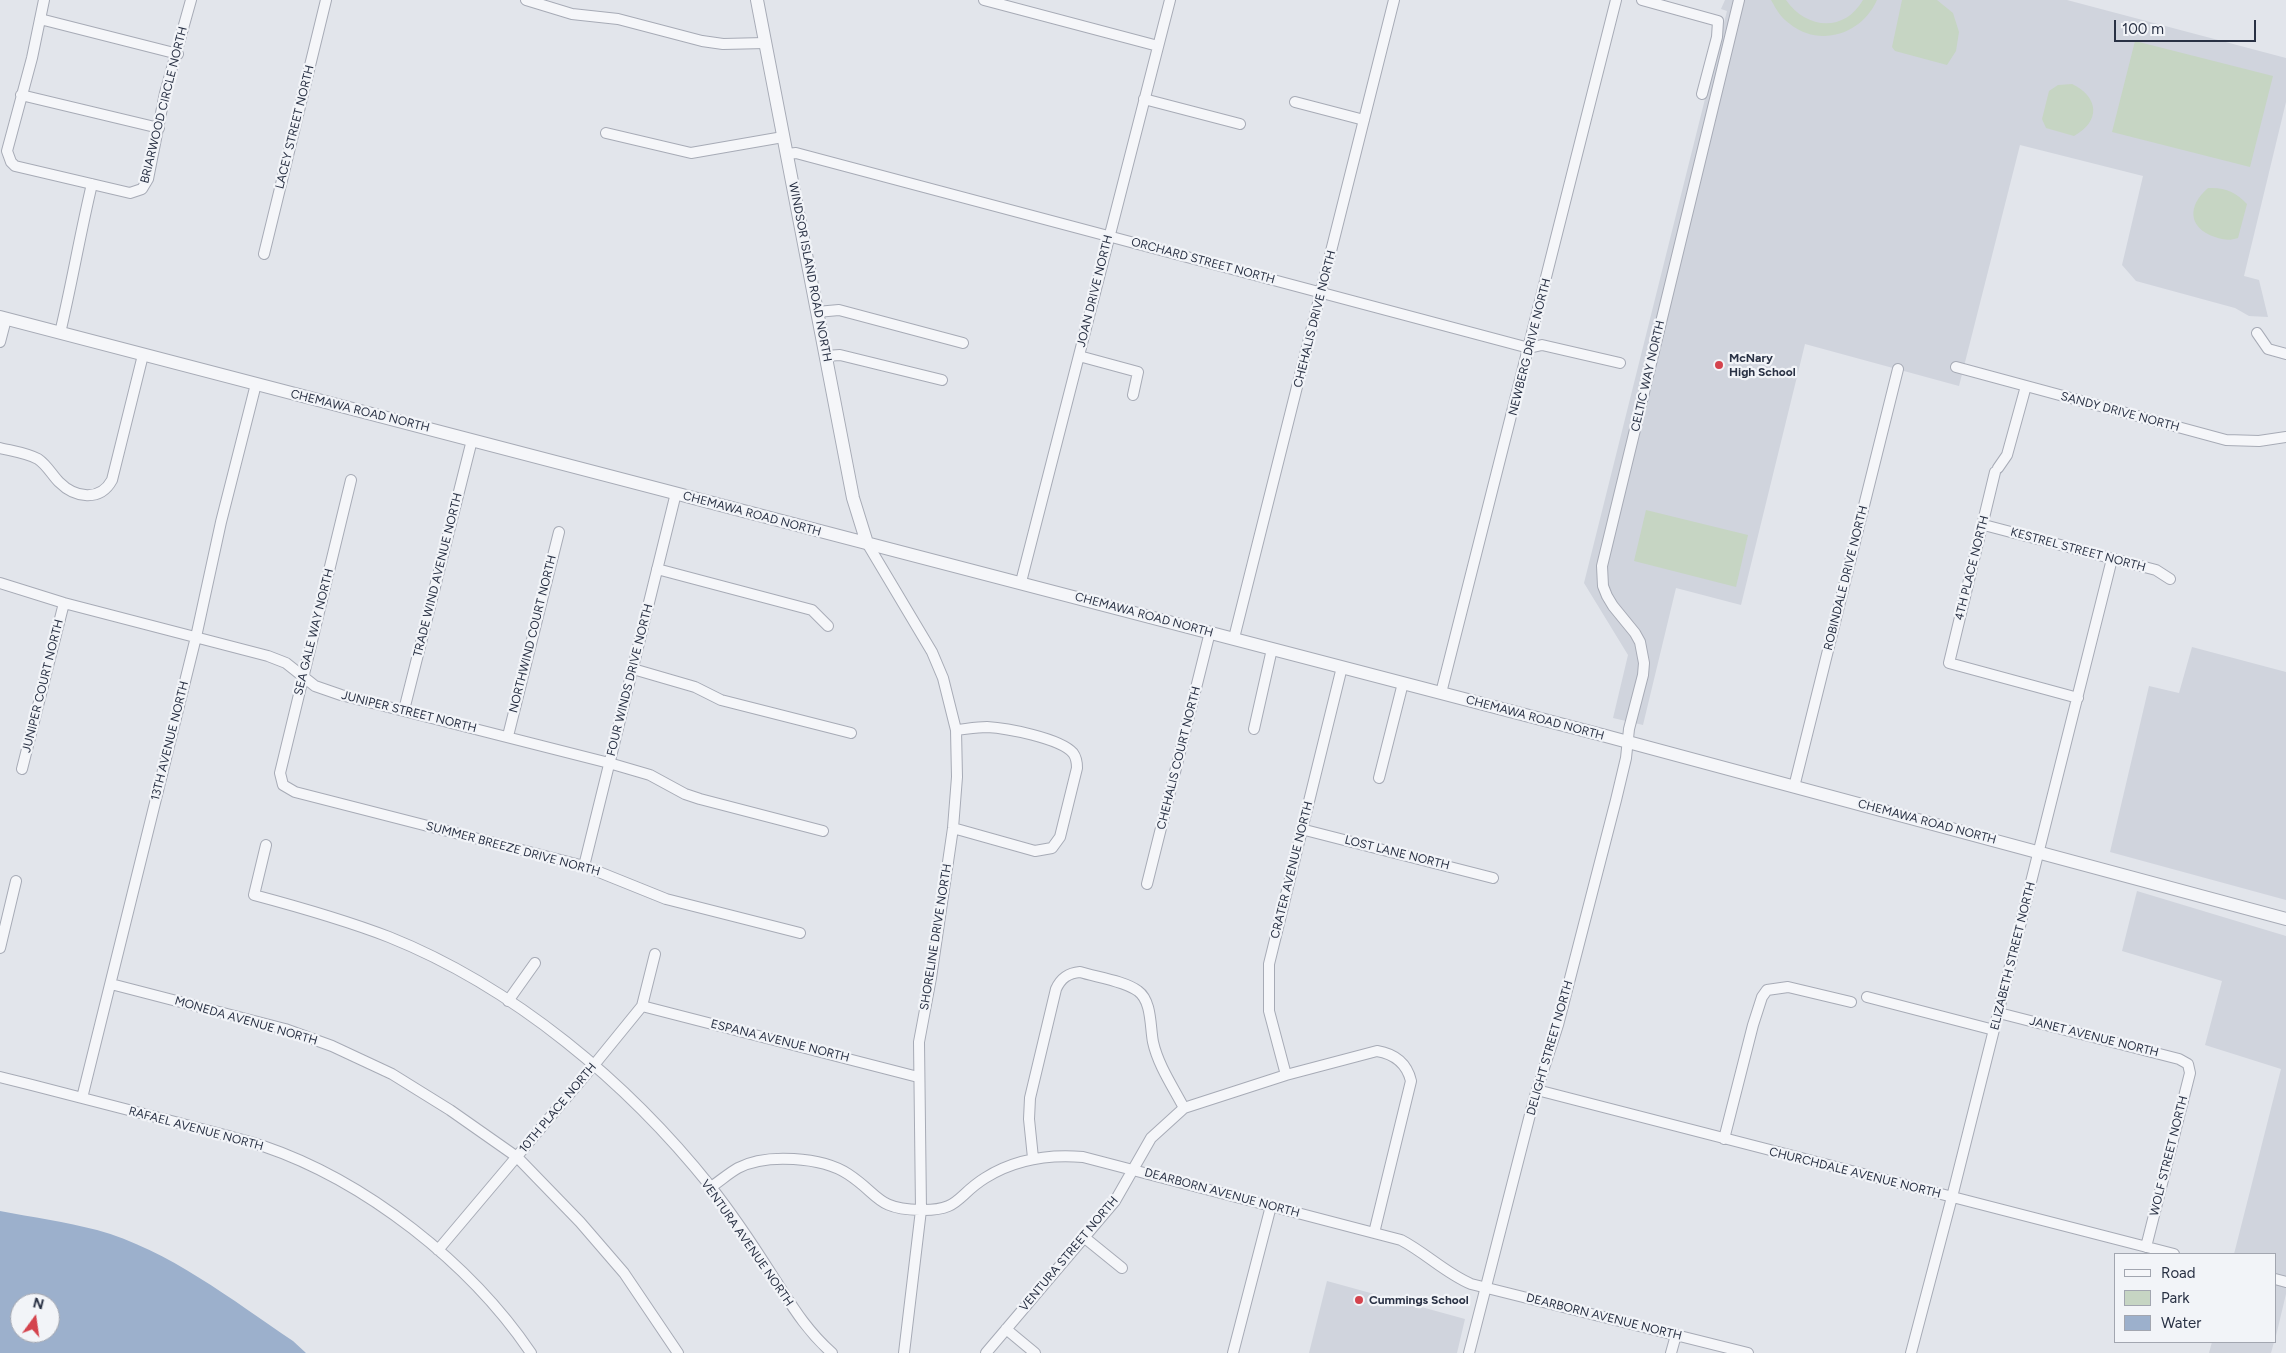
<!DOCTYPE html>
<style>
body{margin:0}
#map{position:relative;width:2286px;height:1353px;overflow:hidden;background:#e2e5eb;font-family:Figtree,sans-serif}
canvas{display:block}
.legend{position:absolute;left:2114px;top:1253px;width:162px;height:90px;box-sizing:border-box;background:#f2f4f8;border:1px solid #a2a6b0;margin:0;padding:6px 9px;list-style:none;font-size:15px;color:#293144}
.legend li{display:flex;align-items:center;gap:10px;height:25px}
.legend b{width:25px;border:1px solid #a2a6b0}
.north{position:absolute;left:10px;top:1293px;width:50px;height:50px;box-sizing:border-box;background:#f2f4f8;border:1px solid #a2a6b0;border-radius:50%;rotate:14deg;font-size:14px;font-weight:700;line-height:20px;text-align:center;color:#293144}
.north::after{content:'';display:block;margin:auto;width:18px;height:22px;background:#d4434d;clip-path:polygon(50% 0,100% 100%,50% 72%,0 100%)}
.scale{position:absolute;left:2114px;top:20px;width:142px;height:22px;box-sizing:border-box;border:2px solid #293144;border-top:0;padding-left:6px;font-size:15px;line-height:18px;white-space:nowrap;color:#293144;-webkit-text-stroke:4px #f2f4f8;paint-order:stroke}
</style>
<div id="map">
<canvas width="2286" height="1353"></canvas>
<ul class="legend">
<li><b style="height:6px;background:#f5f6f9"></b>Road</li>
<li><b style="height:14px;background:#c6d5c3"></b>Park</li>
<li><b style="height:14px;background:#9cb0cc"></b>Water</li>
</ul>
<div class="north">N</div>
<div class="scale">100 m</div>
</div>
<script>
const ctx = document.querySelector('canvas').getContext('2d');
ctx.lineJoin = 'round';
function paint(path, color) {
  ctx.fillStyle = color;
  ctx.fill(path, 'evenodd');
}
function strokePath(path, color, width, dash) {
  ctx.strokeStyle = color;
  ctx.lineWidth = width;
  ctx.lineCap = dash ? 'butt' : 'round';
  ctx.setLineDash(dash || []);
  ctx.stroke(path);
}
function write(font, color, halo, rows, align = 'center') {
  ctx.font = font + ' Figtree,sans-serif';
  ctx.lineWidth = 4.5;
  ctx.setLineDash([]);
  ctx.textBaseline = 'middle';
  ctx.strokeStyle = halo;
  ctx.fillStyle = color;
  for (const [text, x, y, turn = 0] of rows) {
    ctx.save();
    ctx.translate(x, y);
    ctx.rotate((+turn || 0) * Math.PI / 180);
    ctx.textAlign = isNaN(turn) ? turn : align;
    if (halo) ctx.strokeText(text, 0, 0);
    ctx.fillText(text, 0, 0);
    ctx.restore();
  }
}
const built = new Path2D(`
 M1725,0H2067L2286,58V102L2244,276L2259,280L2268,317L2249,316L2235,308L2136,281L2122,265L2143,176L2020,145L1959,386L1805,344L1741,605L1676,588L1643,725L1613,718L1628,655L1584,583L1727,11L1721,9Z
 M2192,647L2286,672V900L2110,852L2149,686L2179,693Z
 M2137,891L2286,936V1294L2275,1340V1254H2234L2281,1069L2205,1045L2222,981L2122,951Z
 M1327,1281L1465,1319L1457,1353H1309Z
 M2212,1342H2274L2271,1353H2209Z`);
const green = new Path2D(`
 M1771,0H1786C1806,29 1844,33 1863,0H1877C1862,34 1820,48 1790,24C1781,18 1776,9 1771,0Z
 M1902,0H1937L1953,13L1959,32L1956,51L1947,65L1895,51L1892,47Z
 M2135,41L2273,76L2250,167L2112,132Z
 M2072,84C2099,97 2101,121 2074,136L2046,128L2042,119L2049,91L2058,85Z
 M2208,188C2225,187 2236,192 2247,204L2238,238C2229,241 2224,240 2215,237C2188,228 2187,206 2208,188Z
 M1646,510L1748,535L1736,587L1634,561Z`);
const water = new Path2D(`
 M0,1211C32,1217 66,1222 97,1230C169,1250 232,1300 293,1341L306,1353H0ZM20,1303H50V1333H20Z`);
const minor = new Path2D(`
 M44,0L32,58L7,151L11,162L15,166L130,193L142,189L148,179L165,93L191,0
 M526,0L572,14L618,19L702,41L723,44L765,43
 M984,0L1158,46
 M1642,0L1718,21L1717,37L1702,94
 M40,19L178,54
 M21,95L159,128
 M1144,99L1240,124
 M1295,102L1364,120
 M606,133L691,153L783,137
 M787,154L796,153L1529,348L1542,345L1620,363
 M264,254L326,0
 M817,312L839,310L963,343
 M60,333C72,283 80,234 92,184
 M2257,333L2268,349L2286,354
 M0,342L6,319
 M826,356L840,355L942,380
 M1079,356L1138,372L1133,395
 M1956,367L2226,440L2259,441L2286,437
 M0,448C12,451 27,453 38,459C47,465 52,475 59,482C75,498 100,502 112,480L143,355
 M1998,468L2007,455L2026,386
 M1995,472L1949,663L2078,698
 M351,480L280,773L283,785L295,792L584,866L666,899L800,933
 M1984,525L2156,570L2170,579
 M867,543L932,652L943,678L956,730L957,777L953,828L931,978L919,1042L921,1210L904,1353
 M657,569L812,610L828,626
 M1021,582L1170,0
 M0,583L64,603L268,656L286,663L315,686L341,695L609,763L650,775L685,794L700,799L823,831
 M1234,638L1394,0
 M633,669L695,687L721,700L851,733
 M1441,693L1616,0
 M404,710L472,440
 M1254,729L1272,649
 M508,736L559,532
 M22,769L64,603
 M1379,778L1403,683
 M1794,787L1898,369
 M953,828L1035,851L1052,848L1060,837L1077,768C1077,762 1076,757 1073,753C1060,738 1006,728 987,727C977,727 966,729 956,730
 M1301,829L1493,878
 M266,845L254,895C299,907 345,920 389,937C514,987 628,1083 711,1187C733,1215 753,1245 772,1275C791,1304 805,1329 832,1353
 M584,866L676,493
 M1147,884L1210,632
 M0,948L16,881
 M111,984L285,1029L332,1046L392,1074L450,1110L517,1157L580,1222L624,1273L678,1353
 M1867,997L1994,1030
 M508,1001L535,963
 M642,1006L918,1077
 M1999,1013L2179,1059L2188,1064L2190,1073L2146,1247
 M1286,1075L1269,1011V964L1342,667
 M0,1077C60,1092 120,1108 179,1123C207,1131 236,1137 263,1146C366,1181 470,1263 531,1353
 M1537,1090L2174,1254
 M82,1098L196,637L221,522L256,384
 M1724,1139L1753,1025L1762,997L1767,990L1788,987L1851,1002
 M1033,1158L1029,1119L1030,1098L1056,989C1061,978 1068,973 1080,972C1096,977 1125,981 1138,991C1152,1001 1150,1027 1153,1042C1158,1065 1173,1087 1184,1108
 M711,1187C720,1181 729,1173 738,1168C766,1153 822,1157 848,1174C880,1195 876,1209 920,1210C960,1211 956,1196 985,1178C1015,1159 1047,1154 1083,1157L1401,1240C1426,1253 1445,1273 1471,1284L1748,1353
 M1085,1238L1122,1268
 M438,1250L594,1065L642,1006L655,954
 M2275,1279L2286,1282
 M1006,1329L1035,1353
 M986,1353L1115,1201L1151,1138L1184,1108L1286,1075L1377,1051C1395,1054 1407,1064 1411,1081L1374,1233
 M1233,1353L1271,1206
 M1469,1353L1534,1099L1558,1025L1616,800L1626,758L1629,729L1643,675L1644,663L1640,642L1635,633L1613,606L1607,596L1603,586L1602,566L1739,0
 M1671,1353L1676,1335
 M1911,1353L1952,1197L2112,559`);
const tertiary = new Path2D(`
 M757,0L853,498L867,543
 M0,317L1602,735L2286,919`);
const markers = [
 [1719,365,5,"#d4434d"],
 [1359,1300,5,"#d4434d"]
];
const streetNames = [
 ["BRIARWOOD CIRCLE NORTH",164,105,-76],
 ["LACEY STREET NORTH",295,127,-76],
 ["ORCHARD STREET NORTH",1203,261,15],
 ["WINDSOR ISLAND ROAD NORTH",810,272,79],
 ["JOAN DRIVE NORTH",1095,291,-76],
 ["CHEHALIS DRIVE NORTH",1315,319,-76],
 ["NEWBERG DRIVE NORTH",1530,347,-76],
 ["CELTIC WAY NORTH",1648,376,-77],
 ["CHEMAWA ROAD NORTH",360,411,14],
 ["SANDY DRIVE NORTH",2120,412,15],
 ["CHEMAWA ROAD NORTH",752,514,15],
 ["KESTREL STREET NORTH",2078,550,15],
 ["4TH PLACE NORTH",1972,568,-76],
 ["TRADE WIND AVENUE NORTH",438,575,-76],
 ["ROBINDALE DRIVE NORTH",1846,578,-76],
 ["CHEMAWA ROAD NORTH",1144,615,15],
 ["SEA GALE WAY NORTH",314,632,-76],
 ["NORTHWIND COURT NORTH",533,634,-76],
 ["FOUR WINDS DRIVE NORTH",630,680,-76],
 ["JUNIPER COURT NORTH",43,686,-76],
 ["JUNIPER STREET NORTH",409,712,14],
 ["CHEMAWA ROAD NORTH",1535,718,15],
 ["13TH AVENUE NORTH",170,741,-76],
 ["CHEHALIS COURT NORTH",1179,758,-76],
 ["CHEMAWA ROAD NORTH",1927,822,15],
 ["SUMMER BREEZE DRIVE NORTH",513,849,15],
 ["LOST LANE NORTH",1397,853,14],
 ["CRATER AVENUE NORTH",1292,870,-76],
 ["SHORELINE DRIVE NORTH",936,937,-81],
 ["ELIZABETH STREET NORTH",2013,956,-76],
 ["MONEDA AVENUE NORTH",246,1021,16],
 ["JANET AVENUE NORTH",2094,1037,14],
 ["ESPANA AVENUE NORTH",780,1041,14],
 ["DELIGHT STREET NORTH",1550,1048,-74],
 ["10TH PLACE NORTH",558,1108,-50],
 ["RAFAEL AVENUE NORTH",196,1129,15],
 ["WOLF STREET NORTH",2169,1156,-76],
 ["CHURCHDALE AVENUE NORTH",1855,1173,14],
 ["DEARBORN AVENUE NORTH",1222,1193,15],
 ["VENTURA AVENUE NORTH",747,1243,55],
 ["VENTURA STREET NORTH",1069,1254,-50],
 ["DEARBORN AVENUE NORTH",1604,1317,14]
];
const poiNames = [
 ["McNary",1729,358],
 ["High School",1729,372],
 ["Cummings School",1369,1300]
];
paint(built, '#d0d4dd');
paint(green, '#c6d5c3');
paint(water, '#9cb0cc');
strokePath(minor, '#a7abb6', 12);
strokePath(tertiary, '#a7abb6', 14);
strokePath(minor, '#f5f6f9', 10);
strokePath(tertiary, '#f5f6f9', 12);
for (const [x, y, r, color] of markers) {
  const dot = new Path2D();
  dot.arc(x, y, r, 0, 2 * Math.PI);
  ctx.fillStyle = color;
  ctx.fill(dot);
  strokePath(dot, '#f2f4f8', 2);
}
write('12px', '#293144', '#f2f4f8', streetNames);
write('bold 12px', '#293144', '#f2f4f8', poiNames, 'left');
</script>
